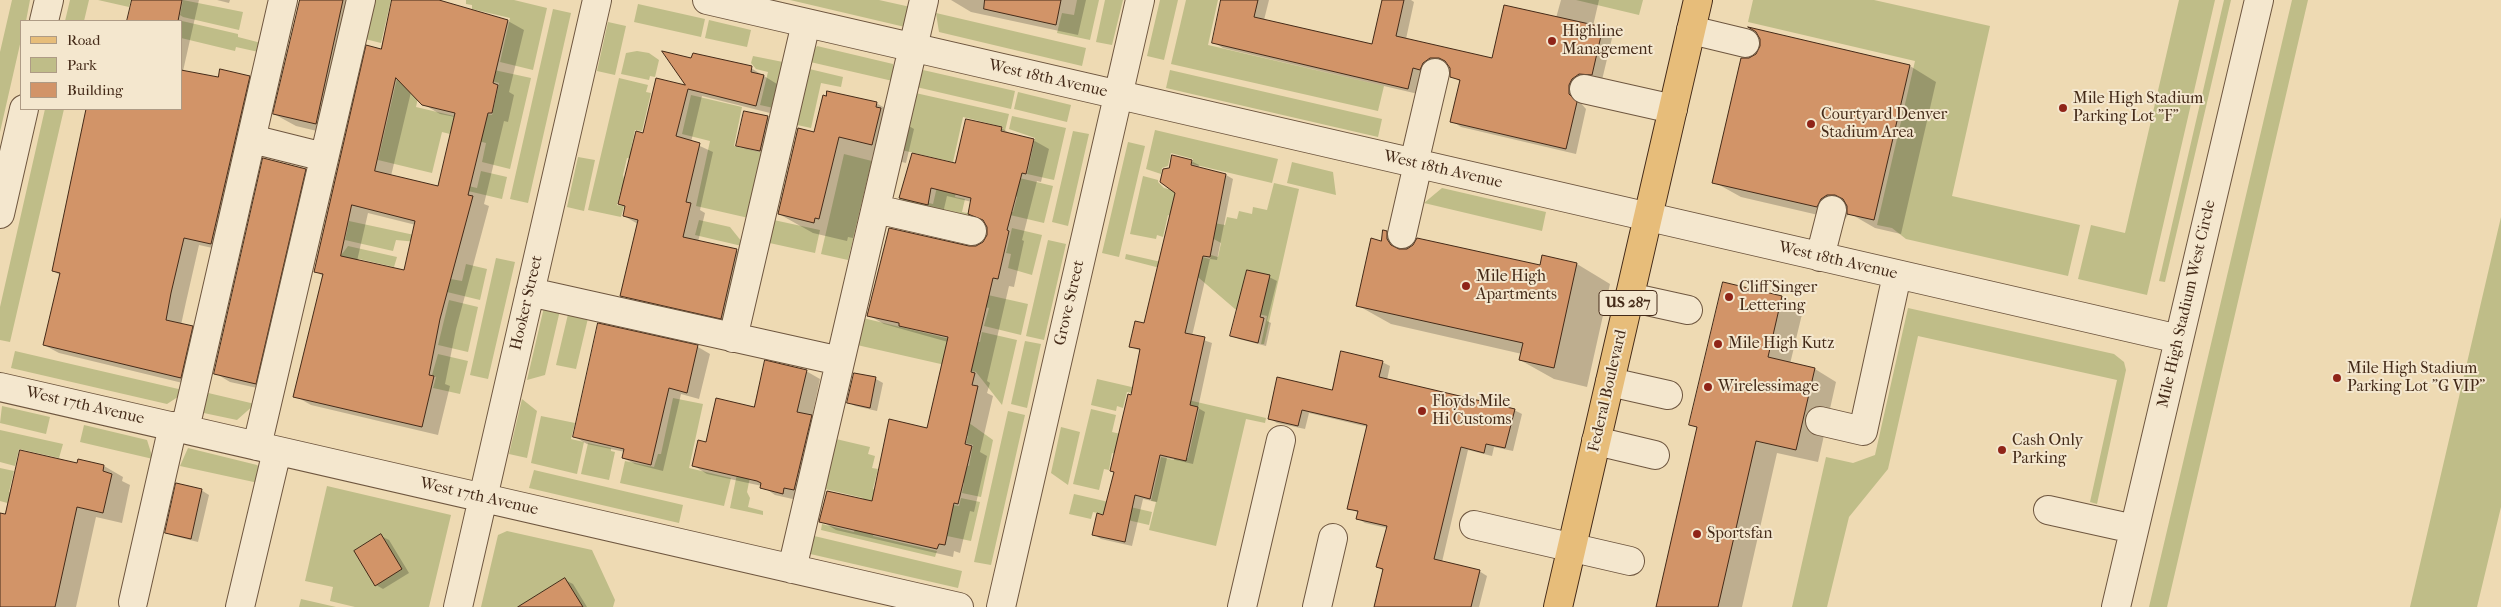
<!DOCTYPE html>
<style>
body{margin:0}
#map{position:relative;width:2501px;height:607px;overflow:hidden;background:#eedab3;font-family:"IM FELL French Canon",serif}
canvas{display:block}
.legend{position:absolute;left:20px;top:20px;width:162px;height:90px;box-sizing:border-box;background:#f4e7ce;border:1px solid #ae9b85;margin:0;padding:6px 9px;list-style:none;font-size:15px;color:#442a18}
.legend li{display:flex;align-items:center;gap:10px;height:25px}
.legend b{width:25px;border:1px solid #ae9b85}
</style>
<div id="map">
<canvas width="2501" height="607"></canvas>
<ul class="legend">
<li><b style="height:6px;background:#e7bd7a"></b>Road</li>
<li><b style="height:14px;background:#bfbd88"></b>Park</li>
<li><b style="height:14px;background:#d29468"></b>Building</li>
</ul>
</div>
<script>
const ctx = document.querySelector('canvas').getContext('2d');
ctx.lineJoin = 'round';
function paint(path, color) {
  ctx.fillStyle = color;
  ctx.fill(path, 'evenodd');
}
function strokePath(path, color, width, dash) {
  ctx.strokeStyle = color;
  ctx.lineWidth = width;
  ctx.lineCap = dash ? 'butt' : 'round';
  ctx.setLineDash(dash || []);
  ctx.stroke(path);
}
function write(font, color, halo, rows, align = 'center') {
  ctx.font = font + ' "IM FELL French Canon",serif';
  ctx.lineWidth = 4;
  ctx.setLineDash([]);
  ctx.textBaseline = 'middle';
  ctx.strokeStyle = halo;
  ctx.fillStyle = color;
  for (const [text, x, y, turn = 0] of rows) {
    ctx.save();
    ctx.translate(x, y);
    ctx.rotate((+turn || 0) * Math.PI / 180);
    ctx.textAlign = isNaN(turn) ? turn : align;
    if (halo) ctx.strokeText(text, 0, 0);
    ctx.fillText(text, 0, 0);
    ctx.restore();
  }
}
const green = new Path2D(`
 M12,0H30L26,21H21V40L0,132V52Z
 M70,0H89L84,21H65Z
 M98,0H131L129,7Z
 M183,0L243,12L239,30L183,17L180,15Z
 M369,0H391L381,43L361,38Z
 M466,0H514L547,8L533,70L500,62L510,18L472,9V5L466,4Z
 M790,0H879L915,8L905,27Z
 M1077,0H1099L1090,40L1057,33L1062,13L1074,15Z
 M1105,0H1123L1112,45L1096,42Z
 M1160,0H1178L1164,60L1147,56Z
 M1186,0H1218L1208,45L1384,86L1378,111L1171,64Z
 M1576,0H1643L1639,15Z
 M1753,0H1874L1990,26L1952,196L2080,225L2068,276L1906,239L1892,228L1877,225L1915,61L1748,22Z
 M2179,0H2215L2147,295L2078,279L2091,225L2125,233Z
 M2224,0H2231L2165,282L2159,281Z
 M2292,0H2308L2167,607H2149Z
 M638,4L705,19L701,37L634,22Z
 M553,9L571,13L528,203L510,199Z
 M936,13L1086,48L1082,66L939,32Z
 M709,20L751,30L747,47L705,38Z
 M182,21L238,34V37L265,44L263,53L236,47L235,51L181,38Z
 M608,22L626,26L615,75L597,71Z
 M817,46L893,64L897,82L806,61Z
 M637,51L649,53L659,60L655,77L650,76L649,80L621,74L626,53Z
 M753,56L788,63L778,109L760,105L768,72L756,69L751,63Z
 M801,67L843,77L841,87L821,83L811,128L788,123Z
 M485,68L531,78L510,169L482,162L486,143L442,132L432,173L378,160L398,74L422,79L416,107L471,120L473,111L492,115L499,83L483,79Z
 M923,70L1015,91L1011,109L912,86Z
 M1170,70L1382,119L1378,137L1166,88Z
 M619,78L648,85L646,92L651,93L642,131L635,130L631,149L635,151L634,159L627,158L623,175L627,190L621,189L617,205L624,206L621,217L588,210Z
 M911,92L1009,114L1005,131L1002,130L1003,127L963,117L953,162L897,149Z
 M1018,92L1071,105L1067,122L1014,109Z
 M691,95L742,107L734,146L768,154L753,219L696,206L710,141L682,134Z
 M45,109H64L10,342L0,340V307Z
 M1012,116L1066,128L1054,180L1027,174L1035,138L1009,129Z
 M1155,130L1278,159L1272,183L1192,164L1193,159L1171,153L1168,166L1162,168L1161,174L1146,169Z
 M1073,131L1089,134L1068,226L1052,222Z
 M1128,142L1145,146L1119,257L1102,253Z
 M844,154L872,161L848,260L821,254Z
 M578,157L595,160L584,211L567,207Z
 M1292,162L1333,172L1336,195L1287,183Z
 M978,168L1053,186L1044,223L1010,215L1011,212H1013L1017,197Z
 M481,171L507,177L502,199L438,184L439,179L477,188Z
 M1143,176L1158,180V182L1164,188L1182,192L1177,217L1168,215L1163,237L1157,235L1156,239L1130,234Z
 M939,178L956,192L955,197L965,199L962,212L978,215L977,220L899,202L900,196L933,204Z
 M1274,183L1299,189L1264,344H1261L1267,316L1235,309L1199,278L1125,259L1126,254L1170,264L1173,250L1210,259L1211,255L1218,257L1221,243L1210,237L1214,223L1225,225L1227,217L1237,219L1239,211L1252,214L1253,207L1267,210Z
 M1442,188L1546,212L1542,231L1424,203Z
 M2501,217V507L2477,607H2410Z
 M769,219L820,230L815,253L765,242Z
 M699,220L730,227L746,247L695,235Z
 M349,221L419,236L417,242L396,240L393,251L345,240Z
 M1012,228L1042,235L1032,275L1008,268L1011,254L1006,253Z
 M1048,240L1066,244L1044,340L1026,336Z
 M348,246L397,257L394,267L359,259L355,275L339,253L342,254Z
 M496,258L515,262L488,379L470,375Z
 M466,264L487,269L480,300L447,292L451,279L462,281Z
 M988,295L1028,304L1021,335L984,326L989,308L985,307Z
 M449,300L478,307L468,352L438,345Z
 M545,303L561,306L545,375L527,380Z
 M1908,308L2114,354L2124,362L2126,370L2097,504L2090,502L2117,380L1918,336L1888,469L1849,517L1827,607H1792L1826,457L1853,463L1875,455Z
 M569,310L589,314L576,369L556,365Z
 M863,318L971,344L972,341L980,342L982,332L1017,340L1002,405L976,372L857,345Z
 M1025,341L1041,344L1027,408L1011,404Z
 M15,351L187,391L167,404L11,368Z
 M438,354L468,361L460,394L433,388L436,377L432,375Z
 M1097,379L1266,418L1265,423L1246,419L1216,546L1149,530L1156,502L1151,501L1161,457L1174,460L1175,455L1188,458L1199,409L1127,392L1123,408L1117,406L1116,411L1091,405Z
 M204,392L255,404L237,420L199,412Z
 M673,398L703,404L689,468L731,478L724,506L620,483L625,461L654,467L658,454H661Z
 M522,399L537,411L527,458L509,454Z
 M2,406L50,417L46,434L0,423Z
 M1091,409L1116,415L1112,432L1160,443L1157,464L1112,453L1109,470L1104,469L1099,490L1073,484Z
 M1008,411L1025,415L991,565L974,562Z
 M541,416L575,423L571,439L584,442L577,474L531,463Z
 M965,420L993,440L981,497L962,493L964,483L956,481L960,464L969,466L973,445L966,443L968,436L933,428Z
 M84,425L147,440L153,459L80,442Z
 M1061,427L1080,432L1068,485L1051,473Z
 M0,430L63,444L59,458L19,449L15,466L0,462Z
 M836,439L870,447L868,454L875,456L872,468L878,469L873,489L885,492L873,536L937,551L935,557L821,530L822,524L854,532L863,498L825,489Z
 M588,443L611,448V451L615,452L609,480L581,474Z
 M188,448L257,465L265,473L263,484L180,466Z
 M0,468L14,471L9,492L17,494L15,505L0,501Z
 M534,470L683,505L679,523L529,488Z
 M737,474L750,477L747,492L750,498L748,507L763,511V515L730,508Z
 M327,486L451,515L429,607H355L330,601L333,587L305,581Z
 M1074,494L1152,512L1149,525L1093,512L1091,519L1069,514Z
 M961,498L980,502L971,541L947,536L953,505L959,506Z
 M507,531L592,550L615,600L613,607H481L498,535Z
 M810,535L962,571L958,588L806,553Z
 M301,599L336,607H299Z`);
const shadow = new Path2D(`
 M133,0H199L183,71L219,79L249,77L264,86L226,251L199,245L186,302L181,325L192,327L207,336L195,386L59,353L44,345L60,275L53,271L106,109H181V21H128Z
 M217,0H230L229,3Z
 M301,0H367L338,136L296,126L274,114Z
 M394,0H435L508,21L524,30L509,92L514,95L508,122L504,121L484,204L489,206L456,329L445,384L450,386L438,435L311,405L295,396L323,276L315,271L382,50ZM411,92L423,104L440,114L455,117L439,187L391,176ZM368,213L416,225L405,272L357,261Z
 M951,0H1086L1078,35L971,12Z
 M1223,0H1269L1264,20L1373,45L1383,0H1411L1414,2L1406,39L1493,59L1556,18L1561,0H1599L1593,26L1613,34L1602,80L1579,101L1586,109L1576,154L1461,127L1452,121L1461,82L1451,76V68L1448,63H1440L1418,94L1223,48L1213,42Z
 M692,60L751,68L777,84L770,113L702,96L691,142L713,152L700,210L705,213L698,242L737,251L751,259L735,326L636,303L622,295L638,224L624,216L626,207L620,204L644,135L688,87Z
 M1910,66L1936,82L1901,234L1875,228L1849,213L1844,221L1741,197L1714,182Z
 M876,103L910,122L909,126L914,129L906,163L873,155L853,238L848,237L847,241L813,233L779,214L815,133Z
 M745,113L768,117L775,122L768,154L745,149L738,145Z
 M1001,128L1013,135L1033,140L1049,149L1041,182L1037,181L1022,240L1024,241L1014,287L1009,286L987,381L990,383L987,393L993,396L980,452L987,456L974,512L970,511L960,553L954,551L953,557L836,530L821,521L873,503L928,429L948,342L884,324L868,315L969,248L976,247L984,243L988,235L986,223L969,213L972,202L947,196L943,213L915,206L900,198L956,165Z
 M1191,161L1199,165L1198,168L1226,175L1233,179L1217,260L1210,259L1192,336L1212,343L1198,408L1205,412L1193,464L1167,458L1157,502L1143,499L1132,546L1101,539L1093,534L1104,516L1115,473L1111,471L1132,397L1141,351L1131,347L1145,325Z
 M305,170L320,178L271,391L230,382L215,373Z
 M1386,232L1412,247L1541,267L1543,257L1577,264L1610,284L1587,387L1554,379L1520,360L1522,354L1391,324L1357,305Z
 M1269,277L1277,281L1267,321L1271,323L1266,346L1239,339L1231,335Z
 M1782,297L1803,310L1790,364L1815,369L1836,382L1818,462L1777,453L1742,607H1657L1698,428L1691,424Z
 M599,325L698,347L710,354L699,399L681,394L663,471L635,464L623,458L625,452L587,444L575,437Z
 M1382,362L1390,366L1387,380L1514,410L1522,414L1513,451L1494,447L1492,456L1468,450L1442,562L1479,571L1487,576L1479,607H1375L1384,571L1377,567L1387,528L1365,523L1357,518L1359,513L1348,508L1368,427L1309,413L1305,429L1277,423L1269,418L1333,391Z
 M806,371L820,379L812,417L825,425L797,500L775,495L762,486L707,474L694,466L707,443Z
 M855,374L876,379L883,383L877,411L855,406L848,402Z
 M79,460L104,466L123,477L122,481L130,485L122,523L96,517L76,607H0V514L6,515L78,465Z
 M201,490L209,495L198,542L174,536L166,532Z
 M381,536L389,540L409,573L383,589L376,585Z
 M565,580L573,584L587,607H521Z`);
const building = new Path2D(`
 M132,0H182L178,21H127Z
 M300,0H343L316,124L273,114Z
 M392,0H439L508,20L493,83L498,85L492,113H488L468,195L473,196L440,319L429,375L434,376L422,427L293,397L323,274L314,272L366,45L381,49ZM396,78L422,105L455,113L438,186L375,171ZM352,205L415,221L404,270L341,256Z
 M985,0H1061L1056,25L984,9Z
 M1221,0H1258L1254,17L1372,44L1382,0H1404L1396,36L1492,58L1504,5L1603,27L1592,75L1579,74L1572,79L1569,85V94L1577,102L1566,149L1450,122L1460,80L1450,77V68L1445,61L1439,58H1430L1423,63L1420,70L1413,68L1408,89L1212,43Z
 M1748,27L1910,65L1874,220L1847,214V206L1843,199L1835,195H1827L1821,199L1817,207L1712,183L1741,58H1749L1756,54L1760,46V39L1756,32Z
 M662,51L691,58L693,53L752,66L751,72L764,75L756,106L688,89L676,136L700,143L686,202L691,203L683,237L737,249L721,319L620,296L638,220L623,216L625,206L618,204L636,131L643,133L656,78L685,85Z
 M220,69L250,76L211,244L184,238L171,293L166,320L193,326L181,378L43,345L60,273L52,271L86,109H181V70L218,77Z
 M827,91L877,102L876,107L881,108L872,145L839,137L819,219L815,218L814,223L778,214L798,128L814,132L823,95L826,96Z
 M744,111L768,116L760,151L736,146Z
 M966,119L1002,127L1001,131L1034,139L1026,174L1022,173L1007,230L1009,231L998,279L993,278L971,372L975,373L972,385L978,386L965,444L972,446L958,504L954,503L945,545L939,544L937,549L819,522L827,491L872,501L889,419L927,428L948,337L899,326V323L867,316L889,228L969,246H976L983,242L987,235V227L983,220L968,214L971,198L931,188L928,205L899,198L912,153L955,163Z
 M1172,155L1192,160L1191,165L1226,174L1210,257L1203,256L1185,333L1205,337L1190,405L1198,407L1186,461L1160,455L1150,499L1135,495L1125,542L1092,535L1097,513L1103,515L1114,472L1110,471L1128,394L1131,395L1140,349L1129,347L1135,321L1144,323L1175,193L1160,182L1163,169L1169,168Z
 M263,158L306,169L256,384L214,374Z
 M1383,230L1387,231V239L1391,245L1399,249H1407L1413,245L1417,238L1540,265L1542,255L1577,263L1554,368L1519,360L1523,343L1356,306L1371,238L1381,241Z
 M1247,270L1270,275L1260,317L1264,318L1258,343L1230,336Z
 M1723,282L1782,296L1768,357L1815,368L1796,450L1756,441L1718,607H1656L1697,427L1689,425Z
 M598,323L698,345L687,393L669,388L651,465L622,458L624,449L573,437Z
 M1341,351L1383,361L1379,377L1515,409L1505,448L1486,444L1484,453L1461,447L1434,559L1480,570L1471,607H1374L1383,569L1376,567L1387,526L1356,519L1358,511L1347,509L1367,425L1302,410L1298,426L1268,419L1277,377L1332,390Z
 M765,360L807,370L797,412L812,415L794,490L784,488L783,494L760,488L761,483L757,481L692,466L698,440L706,442L716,398L754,407Z
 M854,373L876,377L870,408L847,403Z
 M20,450L77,463L78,459L104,465L103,471L112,474L103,513L77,507L55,607H0V513L5,514Z
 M176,483L202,489L191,539L165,533Z
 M381,534L402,569L375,586L354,551Z
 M565,578L583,607H518Z`);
const minor = new Path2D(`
 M707,0L2179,339
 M44,21L49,0
 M1691,30L1745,43
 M1584,89L1673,109
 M252,139L324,157
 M1414,163L1435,73
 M876,209L972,231
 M0,214L24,109
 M1402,234L1418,164
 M1820,257L1832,210
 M530,292L840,361
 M1629,297L1688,310
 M733,338L806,23
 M1610,382L1668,395
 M0,387L959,607
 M1820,421L1863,431L1897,275
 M185,429L283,0
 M1596,441L1655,455
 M257,446L361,0
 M2048,510L2134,529
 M1474,525L1630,561
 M792,569L924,0
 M133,602L173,426
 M240,607L277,451
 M458,607L597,0
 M1001,607L1140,0
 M1242,607L1281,440
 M1317,607L1333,538
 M2116,607L2259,0`);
const major = new Path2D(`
 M1558,607L1698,0`);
const markers = [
 [1552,41,5,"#8f2418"],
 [2063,108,5,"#8f2418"],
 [1811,124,5,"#8f2418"],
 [1466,286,5,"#8f2418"],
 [1729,297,5,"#8f2418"],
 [1718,344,5,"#8f2418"],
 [2337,378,5,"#8f2418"],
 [1708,387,5,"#8f2418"],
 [1422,411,5,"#8f2418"],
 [2002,450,5,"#8f2418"],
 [1697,534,5,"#8f2418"]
];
const shields = [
 [1628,303,58]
];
const shieldNames = [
 ["US 287",1628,303]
];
const poiNames = [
 ["Highline",1562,32],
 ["Management",1562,50],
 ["Mile High Stadium",2073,99],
 ["Parking Lot \"F\"",2073,117],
 ["Courtyard Denver",1821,115],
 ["Stadium Area",1821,133],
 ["Mile High",1476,277],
 ["Apartments",1476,295],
 ["Cliff Singer",1739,288],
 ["Lettering",1739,306],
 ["Mile High Kutz",1728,344],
 ["Mile High Stadium",2347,369],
 ["Parking Lot \"G VIP\"",2347,387],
 ["Wirelessimage",1718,387],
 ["Floyds Mile",1432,402],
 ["Hi Customs",1432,420],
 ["Cash Only",2012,441],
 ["Parking",2012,459],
 ["Sportsfan",1707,534]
];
const streetNames = [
 ["West 18th Avenue",1048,79,13],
 ["West 18th Avenue",1443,170,13],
 ["West 18th Avenue",1838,261,13],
 ["Hooker Street",527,303,-77],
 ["Grove Street",1070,303,-77],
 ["Mile High Stadium West Circle",2187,304,-77],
 ["Federal Boulevard",1608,391,-77],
 ["West 17th Avenue",85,406,13],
 ["West 17th Avenue",479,497,13]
];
paint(green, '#bfbd88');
paint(shadow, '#0003');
paint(building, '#d29468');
strokePath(building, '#442a18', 1);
strokePath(minor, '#6e563f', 30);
strokePath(major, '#442a18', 30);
strokePath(minor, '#f4e7ce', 28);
strokePath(major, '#e7bd7a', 28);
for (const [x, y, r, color] of markers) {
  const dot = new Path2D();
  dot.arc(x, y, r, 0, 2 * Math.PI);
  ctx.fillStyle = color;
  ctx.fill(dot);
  strokePath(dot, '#f4e7ce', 2);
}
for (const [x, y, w] of shields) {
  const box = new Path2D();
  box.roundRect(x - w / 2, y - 12.5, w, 25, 4);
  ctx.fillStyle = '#f4e7ce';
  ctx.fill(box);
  strokePath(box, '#442a18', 1);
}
write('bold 15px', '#442a18', null, shieldNames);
write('16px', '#442a18', '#f4e7ce', poiNames, 'left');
write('16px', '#442a18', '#f4e7ce', streetNames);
</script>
